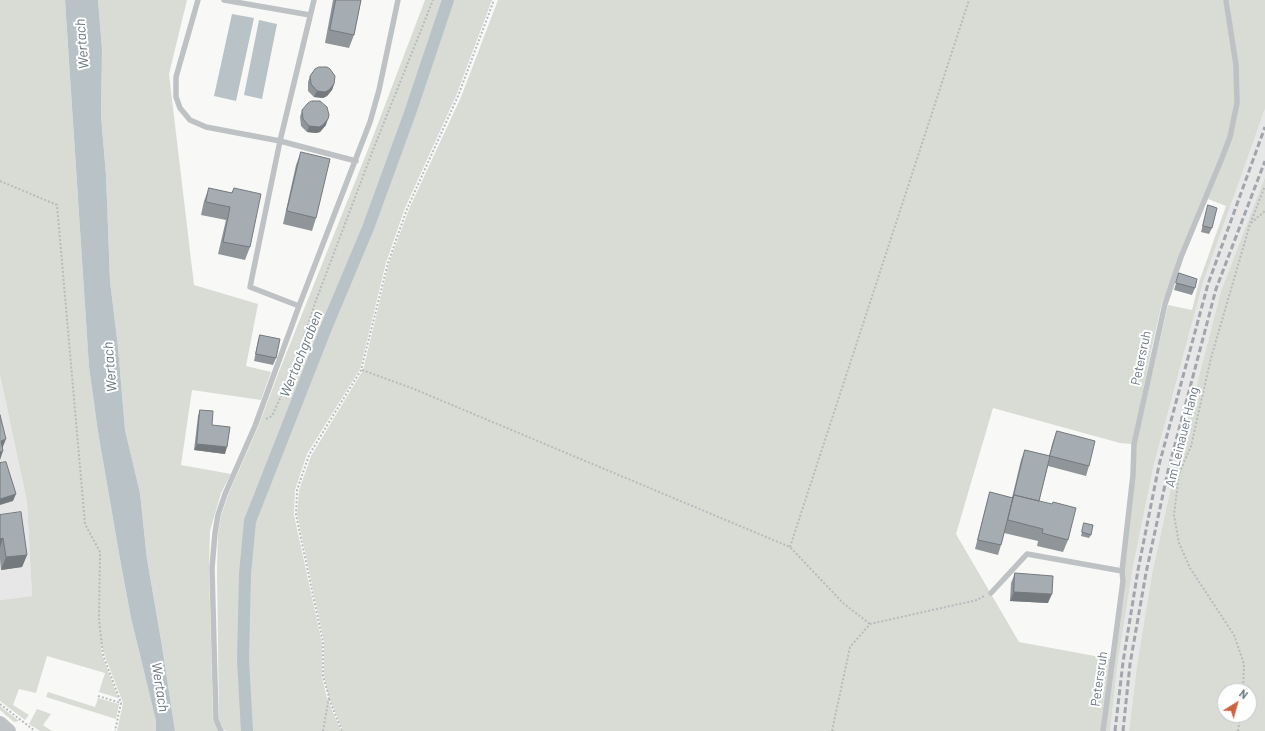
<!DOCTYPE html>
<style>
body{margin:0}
#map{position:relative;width:1265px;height:731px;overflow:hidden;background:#f8f8f6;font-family:Barlow,sans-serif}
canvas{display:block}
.north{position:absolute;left:1217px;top:683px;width:40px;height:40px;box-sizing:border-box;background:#fff;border:1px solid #c4c9cd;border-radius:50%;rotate:37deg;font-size:11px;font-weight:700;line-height:16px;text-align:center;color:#6b7883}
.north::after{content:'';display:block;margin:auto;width:14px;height:18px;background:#d0613e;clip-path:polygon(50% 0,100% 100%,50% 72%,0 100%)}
</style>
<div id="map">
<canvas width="1265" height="731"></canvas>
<div class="north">N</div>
</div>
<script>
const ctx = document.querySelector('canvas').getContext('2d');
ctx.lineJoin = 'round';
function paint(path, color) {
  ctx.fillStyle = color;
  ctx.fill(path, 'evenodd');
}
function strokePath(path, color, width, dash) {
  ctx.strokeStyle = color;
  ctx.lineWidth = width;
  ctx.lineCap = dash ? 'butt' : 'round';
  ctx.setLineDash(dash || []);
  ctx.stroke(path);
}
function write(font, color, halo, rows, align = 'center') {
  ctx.font = font + ' Barlow,sans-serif';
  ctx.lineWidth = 4;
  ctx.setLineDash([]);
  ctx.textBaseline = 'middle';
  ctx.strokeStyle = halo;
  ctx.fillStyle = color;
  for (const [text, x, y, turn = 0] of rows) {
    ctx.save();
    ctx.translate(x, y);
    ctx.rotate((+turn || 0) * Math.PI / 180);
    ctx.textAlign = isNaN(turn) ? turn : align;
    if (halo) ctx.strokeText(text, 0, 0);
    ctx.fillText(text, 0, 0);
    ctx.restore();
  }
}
const built = new Path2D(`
 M1265,109V177L1221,291L1174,473L1152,574L1137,665L1129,731H1110L1118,661L1133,567L1154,464L1203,283Z
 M0,375L27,502L32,596L0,600Z`);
const green = new Path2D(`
 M0,0H65L89,367L98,432L120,559L131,618L156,721V731H117L123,703L104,654L102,645H101L102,655L118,698L99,692L105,673L47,656L36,693L19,689L13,705L29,715L25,720L0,701V600L32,596L27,502L0,375Z
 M98,0H187L169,74L194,285L258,304L246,366L271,372L261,400L192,390L181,465L231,474L221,493L210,531L209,569L213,721L218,731H175L162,646L147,559L140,493L125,430L118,347L110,281L106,175L101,116L102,49Z
 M425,0H492L456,96L405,208L386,263L360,369L307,454L295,490L294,515L322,643V677L327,698L341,731H227L224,730L219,720L217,570L218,534L221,516L228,495L258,427L278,374L369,147Z
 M498,0H1225L1234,66L1235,103L1228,137L1162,303L1152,347L1132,444L1120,443L993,408L956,534L1019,642L1111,659L1101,731H343L329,697L324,676V642L297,514L299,490L311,456L363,370L389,263L409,209L461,97Z
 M1229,0H1265V109L1203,283L1154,464L1133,567L1118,661L1110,731H1105L1136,444L1168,305L1192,310L1199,282L1226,206L1208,199L1224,159L1239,104L1237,64Z
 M1265,177V731H1129L1137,665L1152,574L1174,473L1221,291ZM1225,691H1249V715H1225Z
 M48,692L95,707L98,698L119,704L116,719L46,697Z
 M0,706L19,721L14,722L0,710Z
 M37,709L51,714L43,725L52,731H40L29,724Z`);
const water = new Path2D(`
 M65,0H98L102,49L101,116L106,175L110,281L118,347L125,430L140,493L147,559L162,646L175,731H156V721L131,618L120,559L98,432L89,367Z
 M232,14L254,18L236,101L214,96Z
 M259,20L277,24L262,99L244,95Z`);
const canal = new Path2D(`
 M247,731L243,660L245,574L250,521L326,328L368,228L410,113L448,0`);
const path = new Path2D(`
 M0,181L57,205L85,524L100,552L99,619L103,655L121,703
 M1251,223L1265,211
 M362,370L414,389L790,547L843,603L870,624
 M266,419L272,416L294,368L315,303L373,150L433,0
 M790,547L969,0
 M1243,691L1244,664L1234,635L1190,568L1179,543L1174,515L1179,474L1191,446L1211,358L1250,224L1265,186
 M98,696L121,703L115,731
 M329,699L342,731
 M0,704L35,731
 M323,731L329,697L323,676V642L296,515L297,490L309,455L361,370L388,263L407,209L458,96L494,0
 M832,731L850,647L870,624L977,600L984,596
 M1238,731L1240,715`);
const service = new Path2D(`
 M198,0L176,77V97L180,108L190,120L206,127L280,141L356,161
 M224,0L310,15
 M299,306L250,287L280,141L314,0
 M991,593L1027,554L1122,571
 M221,731L216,720L212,568L215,533L218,515L225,494L255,426L299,306L370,122L379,90L398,0
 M1103,731L1123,581L1122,571L1133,475L1134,444L1165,304L1181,257L1222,158L1230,137L1237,103L1236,65L1226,0`);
const tertiary = new Path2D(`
 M0,723L9,731`);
const rail = new Path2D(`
 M1115,731L1123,662L1138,570L1159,465L1208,284L1265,127
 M1123,731L1130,664L1146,573L1168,471L1216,289L1265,161`);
const wall = new Path2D(`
 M333,0H361L354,35L349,48L325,43Z
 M310,76L334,84L332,90L327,96L323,98L314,97L308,91V82Z
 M302,110L326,125L320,132L316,133L307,132L301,126L300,117Z
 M301,152L316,218L312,231L283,224L296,165Z
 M209,188L232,193L234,188L250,247L245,260L218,254L226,220L201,215L204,201Z
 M1208,205L1212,228L1209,234L1201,232Z
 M1179,273L1195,288L1192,295L1174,290Z
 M260,335L276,358L273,365L254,361L258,341Z
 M200,410L212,425L225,454L194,450L198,416Z
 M1057,431L1089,466L1086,476L1048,466L1039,501L1068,540L1063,552L1037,546L1038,541L1004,533L1001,545L998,555L975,549L987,502L990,492L1012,498L1021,460L1025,450L1049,456L1053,441Z
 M0,515L27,555L22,567L1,570L0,559Z
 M1084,523L1091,535L1089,538L1081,536Z
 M1015,573L1048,603L1010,601L1011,583Z`);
const shadedWall = new Path2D(`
 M334,84L332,90L327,96L323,98L314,97L317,91Z
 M328,119L326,125L320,132L316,133L307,132L309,126Z
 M6,439L2,449L1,441Z
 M197,444L227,447L225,454L194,450Z
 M3,451L0,460V452Z
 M16,494L13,501L0,505V499Z
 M3,538L0,548V539Z
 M27,555L22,567L1,570L6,557Z
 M1014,592L1052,594L1048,603L1010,601Z`);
const building = new Path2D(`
 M336,0H361L354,35L330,30Z
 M319,67H327L330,69L335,76L334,84L329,90L325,92L317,91L311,84L310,76L315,69Z
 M312,101H320L327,107L329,115L328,119L323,125L319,127L309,126L303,119L302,110L308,103Z
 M301,152L330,159L316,218L287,211Z
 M209,188L232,193L234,188L261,194L250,247L223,242L230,207L206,202Z
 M1208,205L1217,208L1212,228L1203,226Z
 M1179,273L1197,279L1195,288L1176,283Z
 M260,335L280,339L276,358L256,354Z
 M200,410L213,411L212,425L230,427L227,447L197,444Z
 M0,415L6,439L1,441L3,451L0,452Z
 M1057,431L1095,441L1089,466L1050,456Z
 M1025,450L1050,456L1039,501L1014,495L1013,498Z
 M6,462L16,494L0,499V463Z
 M990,492L1013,498L1001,545L978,540Z
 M1014,495L1052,504L1053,502L1076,508L1068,540L1042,533L1043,529L1008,520Z
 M21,512L27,555L6,557L3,538L0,539V515Z
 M1084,523L1093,525L1091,535L1082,532Z
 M1015,573L1053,576L1052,594L1014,592Z`);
const streetNames = [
 ["Petersruh",1141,358,-78],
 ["Am Leinauer Hang",1182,437,-76],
 ["Petersruh",1099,679,-82]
];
const waterNames = [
 ["Wertach",82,44,-95],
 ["Wertachgraben",301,354,-68],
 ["Wertach",110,367,-95],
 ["Wertach",160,687,81]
];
paint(built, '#e6e7e6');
paint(green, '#d8dcd5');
paint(water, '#b9c2c6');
strokePath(canal, '#b9c2c6', 12);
strokePath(path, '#b8bbbe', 2, [2, 2]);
strokePath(service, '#bec2c5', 5.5);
strokePath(tertiary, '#bec2c5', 14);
strokePath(rail, '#a0a6ab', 3, [6, 3]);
paint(wall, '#8f9599');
paint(shadedWall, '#74797d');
paint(building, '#a6adb2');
strokePath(building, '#74797d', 1);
write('13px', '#6b7883', '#fff', streetNames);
write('italic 14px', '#67787f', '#fff', waterNames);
</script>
